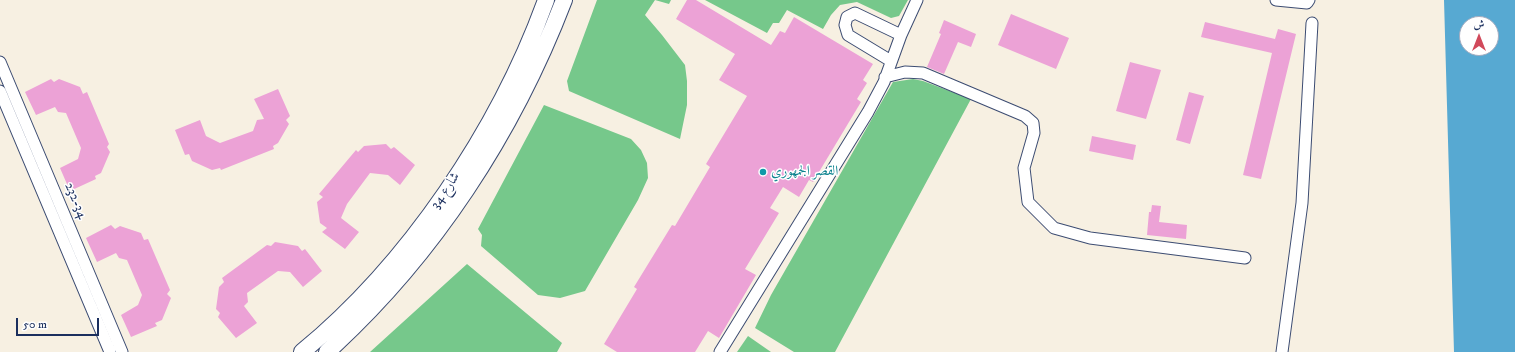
<!DOCTYPE html>
<meta charset="utf-8">
<style>
body{margin:0}
#map{position:relative;width:1515px;height:352px;overflow:hidden;background:#f7f0e2;font-family:"IM FELL DW Pica",Amiri,serif}
canvas{display:block}
.north{position:absolute;left:1459px;top:16px;width:40px;height:40px;box-sizing:border-box;background:#fff;border:1px solid #a4acbf;border-radius:50%;rotate:0deg;font-size:11px;font-weight:700;line-height:16px;text-align:center;color:#1b2f5e}
.north::after{content:'';display:block;margin:auto;width:14px;height:18px;background:#d1495b;clip-path:polygon(50% 0,100% 100%,50% 72%,0 100%)}
.scale{position:absolute;left:16px;top:318px;width:83px;height:18px;box-sizing:border-box;border:2px solid #1b2f5e;border-top:0;padding-left:5px;font-size:12px;line-height:14px;white-space:nowrap;color:#1b2f5e;-webkit-text-stroke:3px #fff;paint-order:stroke}
</style>
<div id="map">
<canvas width="1515" height="352"></canvas>
<div class="north">ش</div>
<div class="scale">50 m</div>
</div>
<script>
const ctx = document.querySelector('canvas').getContext('2d');
ctx.lineJoin = 'round';
function paint(path, color) {
  ctx.fillStyle = color;
  ctx.fill(path, 'evenodd');
}
function strokePath(path, color, width, dash) {
  ctx.strokeStyle = color;
  ctx.lineWidth = width;
  ctx.lineCap = dash ? 'butt' : 'round';
  ctx.setLineDash(dash || []);
  ctx.stroke(path);
}
function write(font, color, halo, rows, align = 'center') {
  ctx.font = font + ' "IM FELL DW Pica",Amiri,serif';
  ctx.lineWidth = 3;
  ctx.setLineDash([]);
  ctx.textBaseline = 'middle';
  ctx.strokeStyle = halo;
  ctx.fillStyle = color;
  for (const [text, x, y, turn = 0] of rows) {
    ctx.save();
    ctx.translate(x, y);
    ctx.rotate((+turn || 0) * Math.PI / 180);
    ctx.textAlign = isNaN(turn) ? turn : align;
    if (halo) ctx.strokeText(text, 0, 0);
    ctx.fillText(text, 0, 0);
    ctx.restore();
  }
}
const green = new Path2D(`
 M597,0H671L669,4L655,0L645,15L662,35L685,65L687,81V105L680,139L569,91L567,81Z
 M705,0H908L899,16L891,18L857,2L840,5L831,15L823,29L787,10L779,23H773L767,33Z
 M913,79L923,81L971,99L835,352H794L755,328L771,295L893,82Z
 M544,105L631,139L641,150L647,163L648,178L638,200L585,291L560,298L538,295L481,246L482,235L478,229Z
 M467,264L562,343L557,352H370Z
 M748,336L771,352H737Z`);
const water = new Path2D(`
 M1444,0H1515V352H1454ZM1467,24H1491V48H1467Z`);
const building = new Path2D(`
 M687,0H696L771,45L780,31L785,33L794,17L873,64L863,80L867,83L857,99L861,102L813,182L809,180L799,197L783,187L770,208L779,213L745,269L756,275L719,338L708,331L695,352H617L604,344L637,289L634,287L672,225L675,226L710,167L706,164L747,96L719,80L735,54L676,19Z
 M1011,14L1069,38L1056,69L998,45Z
 M944,20L976,34L971,47L958,42L944,74L927,67L941,34L939,33Z
 M1205,22L1275,39L1278,29L1296,34L1261,179L1243,175L1272,53L1201,37Z
 M1130,62L1161,70L1146,119L1116,111Z
 M51,79L54,82L59,79L80,87L83,94L87,92L109,144L107,147L110,152L101,173L95,176L96,179L70,191L60,168L78,159L81,148L66,113L58,112L55,107L36,115L25,92Z
 M278,89L290,116L286,120L289,124L278,143L273,146L274,149L221,170L220,168L212,170L192,161L189,154L185,155L175,130L200,120L206,136L220,143L253,131L257,120L264,119L254,99Z
 M1189,92L1204,96L1190,144L1176,140Z
 M1092,136L1136,145L1133,160L1089,151Z
 M386,144L391,149L394,147L415,165L400,185L388,175L370,173L347,204L341,218L359,232L345,249L322,232L327,228L320,223L317,202L323,197L319,194L356,150L358,152L364,146Z
 M1152,205L1161,206L1159,222L1187,225L1186,239L1147,235L1149,212H1151Z
 M111,225L115,229L120,226L141,233L144,240L148,239L170,290L167,294L171,298L162,320L155,323L157,326L131,337L121,315L138,305L142,295L127,260L119,258L116,253L97,262L86,238Z
 M275,242L298,246L302,251L305,249L322,271L303,287L290,272L278,271L247,293L248,302L244,306L257,323L236,338L218,317L220,313L216,309L219,287L224,282L222,278L267,245L271,246Z`);
const street = new Path2D(`
 M1276,0L1307,3L1309,0
 M891,61L848,35L845,25L847,17L855,13L901,35
 M0,62L122,352
 M885,77L905,72L923,73L1025,116L1033,123L1034,133L1024,168L1028,202L1054,228L1090,238L1245,258
 M0,91L110,352
 M720,352L868,112L884,82L901,35L917,0
 M1282,352L1302,203L1312,23`);
const secondary = new Path2D(`
 M302,352C409,264 499,130 546,0
 M327,352C433,256 513,133 564,0`);
const markers = [
 [763,172,4,"#0f9aa8"]
];
const cultureNames = [
 ["القصر الجمهوري",771,172]
];
const streetNames = [
 ["شارع 34",446,191,-56],
 ["232-34",75,201,67]
];
paint(green, '#76c88b');
paint(water, '#57a9d2');
paint(building, '#eca2d6');
strokePath(street, '#3c4c72', 13);
strokePath(secondary, '#3c4c72', 18);
strokePath(street, '#fff', 11);
strokePath(secondary, '#fff', 16);
for (const [x, y, r, color] of markers) {
  const dot = new Path2D();
  dot.arc(x, y, r, 0, 2 * Math.PI);
  ctx.fillStyle = color;
  ctx.fill(dot);
  strokePath(dot, '#fff', 1.5);
}
write('14px', '#0d838f', '#fff', cultureNames, 'left');
write('14px', '#1b2f5e', '#fff', streetNames);
</script>
